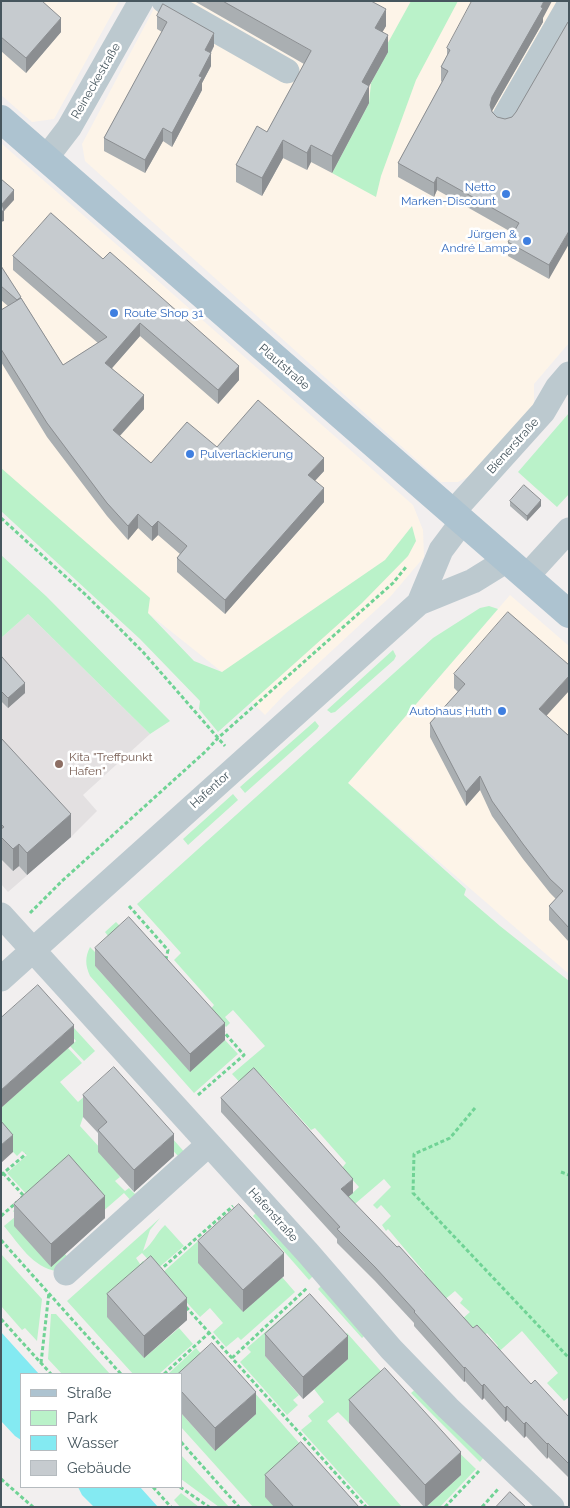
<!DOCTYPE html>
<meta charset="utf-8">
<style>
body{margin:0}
#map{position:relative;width:570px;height:1508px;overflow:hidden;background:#f2efef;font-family:Raleway,sans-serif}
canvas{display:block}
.frame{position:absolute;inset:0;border:2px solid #46565e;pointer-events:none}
.legend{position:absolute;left:20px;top:1373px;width:162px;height:115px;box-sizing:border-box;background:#fff;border:1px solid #b5bbbf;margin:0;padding:6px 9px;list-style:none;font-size:15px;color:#46565e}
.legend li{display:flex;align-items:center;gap:10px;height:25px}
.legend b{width:25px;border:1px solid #b5bbbf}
</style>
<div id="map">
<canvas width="570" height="1508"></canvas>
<div class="frame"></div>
<ul class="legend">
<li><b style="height:6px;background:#adc3d0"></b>Straße</li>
<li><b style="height:14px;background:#baf2c9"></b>Park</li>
<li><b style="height:14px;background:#84eaf2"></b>Wasser</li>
<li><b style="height:14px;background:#c6cbcf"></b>Gebäude</li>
</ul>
</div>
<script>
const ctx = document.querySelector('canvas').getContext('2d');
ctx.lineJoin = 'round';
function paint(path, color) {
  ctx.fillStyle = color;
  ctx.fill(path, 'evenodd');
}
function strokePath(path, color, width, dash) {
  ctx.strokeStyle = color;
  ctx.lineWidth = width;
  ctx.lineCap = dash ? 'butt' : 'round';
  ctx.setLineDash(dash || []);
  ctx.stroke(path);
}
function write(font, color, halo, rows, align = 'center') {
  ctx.font = font + ' Raleway,sans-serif';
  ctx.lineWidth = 5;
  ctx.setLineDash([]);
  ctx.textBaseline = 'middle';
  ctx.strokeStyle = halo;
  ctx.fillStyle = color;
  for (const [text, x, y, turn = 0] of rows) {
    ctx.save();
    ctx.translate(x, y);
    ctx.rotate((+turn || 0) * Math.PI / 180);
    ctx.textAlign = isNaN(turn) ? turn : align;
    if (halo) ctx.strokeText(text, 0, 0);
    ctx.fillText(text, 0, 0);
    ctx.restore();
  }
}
const commercial = new Path2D(`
 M1,1H119L54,119L32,122L1,95Z
 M158,1H569V343L534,384V405L481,470L458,482H441L85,161L82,144Z
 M1,143L413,505L423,530L424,557L390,597L284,695L265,715L222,672L148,613L1,469Z
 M510,595L569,646V974L348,783Z`);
const education = new Path2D(`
 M28,614L150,734L83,795L97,811L71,837L8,892L1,884V638Z`);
const green = new Path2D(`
 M411,1H458L416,80L381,176L376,197L332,173L369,103L371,83L387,53L384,50Z
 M569,413V494L557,507L518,472Z
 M1,468L150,598L148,613L194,661L222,672L385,560L412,526L416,541L408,556L362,603L218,732L199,709L200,701L140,639L1,511Z
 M1,555L46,596L170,721L150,734L28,614L1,638Z
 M489,606L498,609L348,783L466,889L464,895L500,926L569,981V1397L564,1401L547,1383L558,1373L522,1331L494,1356L491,1352L498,1346L487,1333L480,1340L461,1320L470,1312L460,1303L463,1299L455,1291L443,1301L421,1277L425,1273L388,1229L386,1231L382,1225L391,1216L381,1205L377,1209L373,1205L391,1187L384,1179L335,1221L329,1215L359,1187L342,1168L346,1163L315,1128L311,1130L262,1076L246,1089L232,1074L265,1046L233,1010L225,1017L230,1023L226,1027L210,1010L214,1005L174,960L181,953L137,904L433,638L480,608Z
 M393,650L396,656L394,660L335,712L331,713L327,710Z
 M315,721L319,726L317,729L245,793L240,787Z
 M233,794L238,800L188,845L183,839Z
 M116,922L129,935L95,966L190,1071L225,1040L238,1054L194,1093L90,976C85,965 85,957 90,947L95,952L106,943L104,940L108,936L105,932Z
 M64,1017L95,1051L84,1061L70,1046L76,1041L67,1031Z
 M68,1048L82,1063L60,1082L78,1102L105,1078L83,1117L80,1126L101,1149L120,1177L115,1181L125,1191L129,1188L135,1194L178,1156L150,1126L157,1121L187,1155L133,1203L124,1193L101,1213L18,1217L13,1211L29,1197L7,1173L27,1155L22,1151L17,1156L1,1139V1108Z
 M235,1208L243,1312L282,1277L295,1292L241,1340L238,1337L226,1347L213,1332L223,1323L210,1308L200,1317L161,1274Z
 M257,1212L314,1275L309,1280L253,1216Z
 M15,1217L65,1254L70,1260L57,1271C33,1268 19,1244 4,1226Z
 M160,1218L150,1230L143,1251C153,1244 156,1233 165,1225L184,1246L157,1269L142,1253L136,1258L140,1264L143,1261L179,1302L144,1358L179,1328L193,1344L159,1374H133L67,1301Z
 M1,1254L42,1299L37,1341L25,1328L22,1330L1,1306Z
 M323,1284L367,1333L362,1338L318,1289Z
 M303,1299L315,1311L265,1356L299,1395L293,1400L298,1405L287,1415L240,1362L251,1352L247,1348Z
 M51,1314H56L110,1374H62L48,1359Z
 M347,1333L418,1413L385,1390L349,1423L338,1412L327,1421L402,1507H370L301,1430L312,1421L308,1416L324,1402L314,1389L348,1359L342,1337Z
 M196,1348L212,1366L181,1374H168Z
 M238,1374L339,1488L274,1507H253L181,1427V1413L215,1451L256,1414Z
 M417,1388L484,1457L480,1462L411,1393Z
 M444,1438L476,1469L440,1507H426L461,1475Z
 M181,1455L229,1507H219L181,1479Z
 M181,1493L199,1507H180L174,1500Z`);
const water = new Path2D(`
 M1,1332L39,1374H21V1440L15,1436L1,1421Z
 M78,1487H140L158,1507H94L82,1495Z`);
const path = new Path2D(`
 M1,518L87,596L143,652L225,746
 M129,906L168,950L166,959
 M30,913L62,881L206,751L218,738L393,583L406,567
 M198,1095L244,1055L223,1031
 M475,1108L450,1138L414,1154L413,1193L569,1358
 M561,1172L569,1175
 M3,1173L24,1196L21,1198
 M1,1175L26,1154
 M1,1216L17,1202
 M1,1240L121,1374
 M159,1271L233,1206
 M186,1307L366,1507
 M1,1319L51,1374
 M232,1358L307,1288
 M41,1363L49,1292
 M164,1374L209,1333
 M181,1442L239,1507
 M1,1479L33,1507
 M153,1487L171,1507
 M180,1487L209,1507
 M445,1507L479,1471
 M482,1507L499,1488`);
const minor = new Path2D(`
 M164,1L287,71
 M504,118L569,5
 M46,158L69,128L141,1
 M452,513L543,412L557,388L569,374
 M526,577L569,530
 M419,603L441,550L462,522
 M1,915L308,1253L391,1349L448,1408L552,1507
 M1,979L419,603L473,581L507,560
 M66,1273L209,1144`);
const major = new Path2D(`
 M1,119L569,614`);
const wall = new Path2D(`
 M1,1L61,32L26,73L1,51Z
 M194,1H371L386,26L382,32L388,52L369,86V103L332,173L311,162L307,170L283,158L262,196L236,182V165L267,132L304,64Z
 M157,16L214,46L211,53V66L202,83V90L172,147L163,141L145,173L104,151V138L162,32L157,29Z
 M543,18V22L492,111L497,117L505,119L512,117L516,112L568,22L549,279L508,256V242L513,233L437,190L434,197L398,177V163L442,82L441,81V67L447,57V48Z
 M51,213L239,380L218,404L140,336L112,368L144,409L120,436L151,463L217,447L324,471L315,481L324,502L225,614L177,572V558L180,554L158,535L152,541L138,528L128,540L107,516L47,437L1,362V310L8,306L1,300V266L63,365L98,343L13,270V256Z
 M510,501L541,506L527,521L510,506Z
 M1,658L25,693L8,708L1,701Z
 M454,674L546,716L569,736V942L549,920V906L556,899L550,893L523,859L492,816L480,790L466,806L430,737V723L458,692L454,688Z
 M1,738L71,837L27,875L19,866L13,871L1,859Z
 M95,948L225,1040L190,1072L95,966Z
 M83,1095L174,1156L134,1192L98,1152V1133L83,1117Z
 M221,1098L353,1193L348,1197L473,1328L531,1384L569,1417V1478L548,1457L547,1459L526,1436L524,1438L507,1420L505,1422L484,1398L482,1400L465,1381L464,1382L414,1326V1323L375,1281L337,1243V1239L221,1112Z
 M14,1204L105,1218L51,1267L14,1226Z
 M198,1241L284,1276L243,1312L198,1263Z
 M107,1294L187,1320L144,1358L107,1317Z
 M265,1334L348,1359L303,1399L265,1356Z
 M181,1374L256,1414L215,1451L181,1413Z
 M349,1400L461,1475L426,1507H424L349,1423Z
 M265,1475L359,1507H274L265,1497Z`);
const shadedWall = new Path2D(`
 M544,1H552L543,18V22L492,111L490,105L492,97Z
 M386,9V26L375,45V28Z
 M61,18V32L26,73V58Z
 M214,33V46L205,63V50Z
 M388,35V52L362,99V82Z
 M211,53V66L202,83V90L172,147V133L199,76Z
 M369,86V103L332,173V156Z
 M163,128V141L145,173V160Z
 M283,140V158L262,196V178Z
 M311,145V162L307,170V153Z
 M437,177V190L434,197V183Z
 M14,190V200L4,211V221L1,222L2,204Z
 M569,231V244L549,279V265Z
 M140,323V336L105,376V363Z
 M239,366V380L218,404V390Z
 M144,395V409L113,443V430Z
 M324,458V471L308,488V475Z
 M324,488V502L225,614V600Z
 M541,500V506L527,521V516Z
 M138,514V528L128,540V526Z
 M158,521V535L152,541V527Z
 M569,676V691L539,724V709Z
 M25,683V693L8,708V698Z
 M480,776V790L466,806V792Z
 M71,814V837L27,875V853Z
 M19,844V866L13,871V849Z
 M225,1023V1040L190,1072V1054Z
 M74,1025V1043L1,1108V1090Z
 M174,1134V1156L134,1192V1170Z
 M13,1135V1152L1,1163V1145Z
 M353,1179V1193L341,1203V1189Z
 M105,1196V1218L51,1267V1244Z
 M284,1253V1276L243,1312V1290Z
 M187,1298V1320L144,1358V1336Z
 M348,1336V1359L303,1399V1377Z
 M465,1367V1381L464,1382V1368Z
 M484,1384V1398L482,1400V1386Z
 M256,1392V1414L215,1451V1428Z
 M507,1406V1420L505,1422V1408Z
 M526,1422V1436L524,1438V1424Z
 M548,1443V1457L547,1459V1444Z
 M461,1452V1475L426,1507H425V1485Z`);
const building = new Path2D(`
 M1,1H42L61,18L26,58L1,37Z
 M223,1H371L386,9L375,28L388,35L362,82L369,86L332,156L311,145L307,153L283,140L262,178L236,165L257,126L267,132L311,51Z
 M472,1H544L541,7L543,8L492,97L490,105L492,112L497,117L505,119L512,117L516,112L568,22L569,23V231L549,265L508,242L519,223L437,177L434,183L398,163L448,71L441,67L450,50L447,48Z
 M163,4L214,33L205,50L211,53L199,76L202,77L172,133L163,128L145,160L104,138L167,22L157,16Z
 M1,179L14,190L2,204L4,211H1Z
 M51,213L103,259L110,252L239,366L218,390L140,323L105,363L144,395L113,430L151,463L187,422L217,447L258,400L324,458L308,475L324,488L225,600L177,558L187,546L158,521L152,527L138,514L128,526L107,503L47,423L1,349V310L21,298L63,365L107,337L13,256Z
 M1,266L21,297L17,300L1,286Z
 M524,485L541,500L527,516L510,501Z
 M508,612L569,665V676L539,709L569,736V928L549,906L563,891L550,879L523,844L492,801L480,776L466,792L430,723L465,684L454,674Z
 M2,657L25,683L8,698L1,691V658Z
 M1,738L71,814L27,853L19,844L13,849L1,837V829L4,827L1,824Z
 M129,917L225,1023L190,1054L95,948Z
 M38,985L74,1025L1,1090V1018Z
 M114,1067L174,1134L134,1170L98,1130L107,1122L83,1095Z
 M254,1068L353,1179L341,1189L397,1247L399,1246L473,1328L477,1325L531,1384L535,1380L569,1417V1464L548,1443L547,1444L526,1422L524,1424L507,1406L505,1408L484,1384L482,1386L465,1367L464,1368L414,1312L415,1311L375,1267L337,1229L340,1227L221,1098Z
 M1,1121L13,1135L1,1145Z
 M69,1155L105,1196L51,1244L14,1204Z
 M239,1204L284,1253L243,1290L198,1241Z
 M151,1256L187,1298L144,1336L107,1294Z
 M310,1294L348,1336L303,1377L265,1334Z
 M212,1343L256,1392L215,1428L181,1391V1374H178Z
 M385,1368L461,1452L425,1485L349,1400Z
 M301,1442L359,1507H294L265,1475Z
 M510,1492L526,1507H496Z`);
const markers = [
 [506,194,5,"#3f7fe0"],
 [527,241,5,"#3f7fe0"],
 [114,313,5,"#3f7fe0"],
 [190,454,5,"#3f7fe0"],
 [502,711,5,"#3f7fe0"],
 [59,764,5,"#8d6e63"]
];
const streetNames = [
 ["Reineckestraße",96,81,-60],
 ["Plautstraße",284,367,41],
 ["Bienerstraße",513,446,-48],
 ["Hafentor",210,790,-42],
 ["Hafenstraße",273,1215,48]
];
const shopNames = [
 ["Netto",496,187],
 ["Marken-Discount",496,201],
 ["Jürgen &",517,234],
 ["André Lampe",517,248],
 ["Route Shop 31",124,313,"left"],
 ["Pulverlackierung",200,454,"left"],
 ["Autohaus Huth",492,711]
];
const educationNames = [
 ["Kita \"Treffpunkt",69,757],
 ["Hafen\"",69,771]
];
paint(commercial, '#fdf4e8');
paint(education, '#e3e0e1');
paint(green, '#baf2c9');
paint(water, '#84eaf2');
strokePath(path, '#70d395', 3, [4, 2.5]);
strokePath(minor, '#bcc9cf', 25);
strokePath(major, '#adc3d0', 28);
paint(wall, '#aaafb2');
paint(shadedWall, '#8b8e91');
paint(building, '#c6cbcf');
strokePath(building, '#8b8e91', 1);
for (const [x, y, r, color] of markers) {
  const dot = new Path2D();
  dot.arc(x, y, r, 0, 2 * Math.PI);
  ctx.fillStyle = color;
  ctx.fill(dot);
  strokePath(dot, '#fff', 2);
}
write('12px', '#46565e', '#fff', streetNames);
write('12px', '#366cbe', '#fff', shopNames, 'right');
write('12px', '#785e54', '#fff', educationNames, 'left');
</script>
